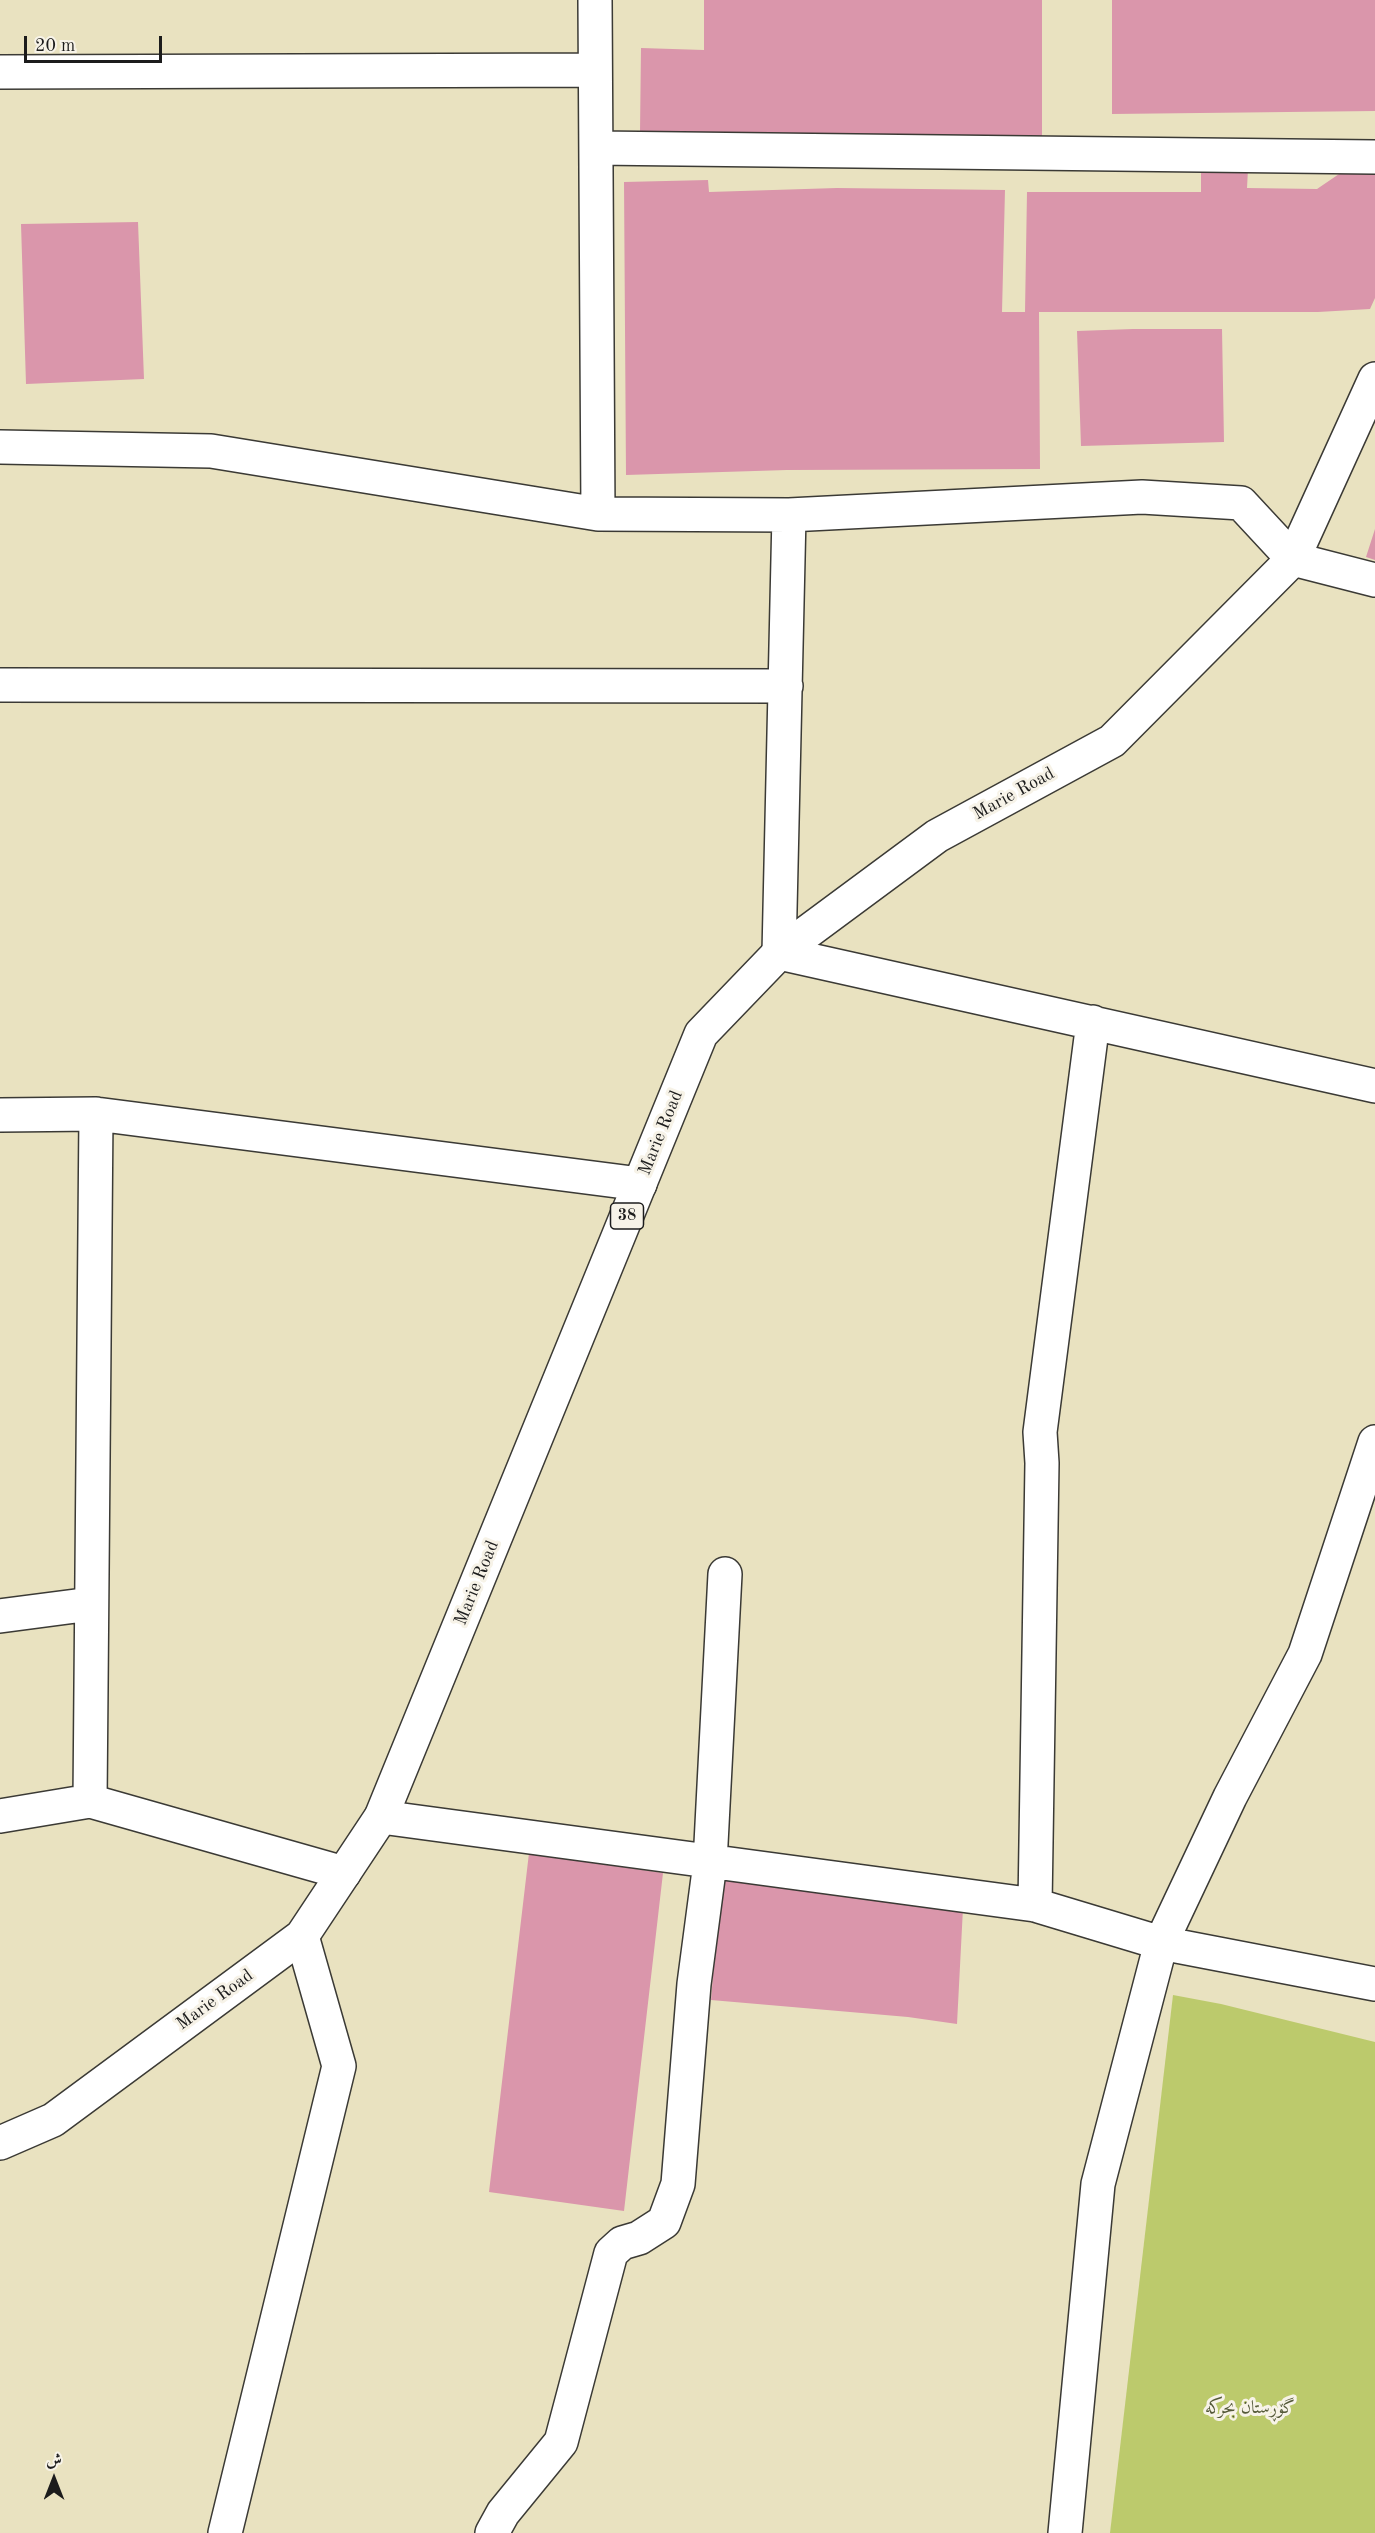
<!DOCTYPE html>
<meta charset="utf-8">
<style>
body{margin:0}
#map{position:relative;width:1375px;height:2533px;overflow:hidden;background:#e9e2c0;font-family:"Old Standard TT",Amiri,serif}
canvas{display:block}
.north{position:absolute;left:24px;top:2449px;width:60px;height:60px;-webkit-text-stroke:4px #f7f3e8;paint-order:stroke;rotate:0deg;font-size:16px;font-weight:700;line-height:24px;text-align:center;color:#1c1c1c}
.north::after{content:'';display:block;margin:auto;width:21px;height:27px;background:#1c1c1c;clip-path:polygon(50% 0,100% 100%,50% 72%,0 100%)}
.scale{position:absolute;left:24px;top:36px;width:138px;height:27px;box-sizing:border-box;border:3px solid #1c1c1c;border-top:0;padding-left:8px;font-size:18px;line-height:21px;white-space:nowrap;color:#1c1c1c;-webkit-text-stroke:4px #f7f3e8;paint-order:stroke}
</style>
<div id="map">
<canvas width="1375" height="2533"></canvas>
<div class="north">ش</div>
<div class="scale">20 m</div>
</div>
<script>
const ctx = document.querySelector('canvas').getContext('2d');
ctx.lineJoin = 'round';
function paint(path, color) {
  ctx.fillStyle = color;
  ctx.fill(path, 'evenodd');
}
function strokePath(path, color, width, dash) {
  ctx.strokeStyle = color;
  ctx.lineWidth = width;
  ctx.lineCap = dash ? 'butt' : 'round';
  ctx.setLineDash(dash || []);
  ctx.stroke(path);
}
function write(font, color, halo, rows, align = 'center') {
  ctx.font = font + ' "Old Standard TT",Amiri,serif';
  ctx.lineWidth = 6;
  ctx.setLineDash([]);
  ctx.textBaseline = 'middle';
  ctx.strokeStyle = halo;
  ctx.fillStyle = color;
  for (const [text, x, y, turn = 0] of rows) {
    ctx.save();
    ctx.translate(x, y);
    ctx.rotate((+turn || 0) * Math.PI / 180);
    ctx.textAlign = isNaN(turn) ? turn : align;
    if (halo) ctx.strokeText(text, 0, 0);
    ctx.fillText(text, 0, 0);
    ctx.restore();
  }
}
const green = new Path2D(`
 M1173,1995L1221,2004L1375,2042V2533H1110Z`);
const building = new Path2D(`
 M704,0H1042V140L705,145V132H640L641,48L704,50Z
 M1112,0H1375V111L1112,114Z
 M1201,169H1248L1247,188L1317,189L1342,172L1375,173V298L1370,309L1318,312H1039L1040,469L787,470L626,475L624,182L708,180L709,192L837,188L1005,190L1002,312H1025L1027,192H1201Z
 M138,222L144,379L26,384L21,224Z
 M1133,329H1222L1224,442L1081,446L1077,331Z
 M1375,529V560L1366,557Z
 M529,1853L663,1873L624,2211L489,2192Z
 M721,1878L963,1908L957,2024L908,2017L711,2000Z`);
const minor = new Path2D(`
 M595,0L598,514
 M0,72L595,70
 M596,148L1375,157
 M0,447L211,451L598,514L789,515L1142,497L1241,503L1293,559L1375,580
 M789,515L779,953L1375,1086
 M0,685L786,686
 M0,1115L96,1114L640,1184
 M0,1616L91,1604
 M90,1801L96,1114
 M0,1816L90,1801L344,1873
 M381,1817L1035,1905L1161,1943L1375,1984
 M1035,1905L1042,1463L1040,1432L1093,1022
 M225,2533L339,2066L302,1936
 M492,2533L503,2513L561,2442L611,2253L622,2243L639,2238L664,2222L678,2184L694,1984L710,1863L725,1574
 M1065,2533L1098,2184L1161,1943L1230,1797L1305,1654L1375,1442`);
const major = new Path2D(`
 M0,2143L53,2120L302,1936L381,1817L701,1034L779,953L937,836L1112,741L1293,559L1375,379`);
const shields = [
 [627,1216,33]
];
const shieldNames = [
 ["38",627,1216]
];
const streetNames = [
 ["Marie Road",1014,794,-29],
 ["Marie Road",661,1133,-68],
 ["Marie Road",477,1583,-68],
 ["Marie Road",215,2000,-36]
];
const parkNames = [
 ["گۆڕستان بحركه‌",1250,2408]
];
paint(green, '#bcca6c');
paint(building, '#da96ab');
strokePath(minor, '#3b3a35', 36);
strokePath(major, '#3b3a35', 36);
strokePath(minor, '#fff', 33);
strokePath(major, '#fff', 33);
for (const [x, y, w] of shields) {
  const box = new Path2D();
  box.roundRect(x - w / 2, y - 13, w, 26, 4.5);
  ctx.fillStyle = '#f7f3e8';
  ctx.fill(box);
  strokePath(box, '#1c1c1c', 1.5);
}
write('bold 16px', '#1c1c1c', null, shieldNames);
write('18px', '#1c1c1c', '#f7f3e8', streetNames);
write('18px', '#545938', '#f7f3e8', parkNames);
</script>
